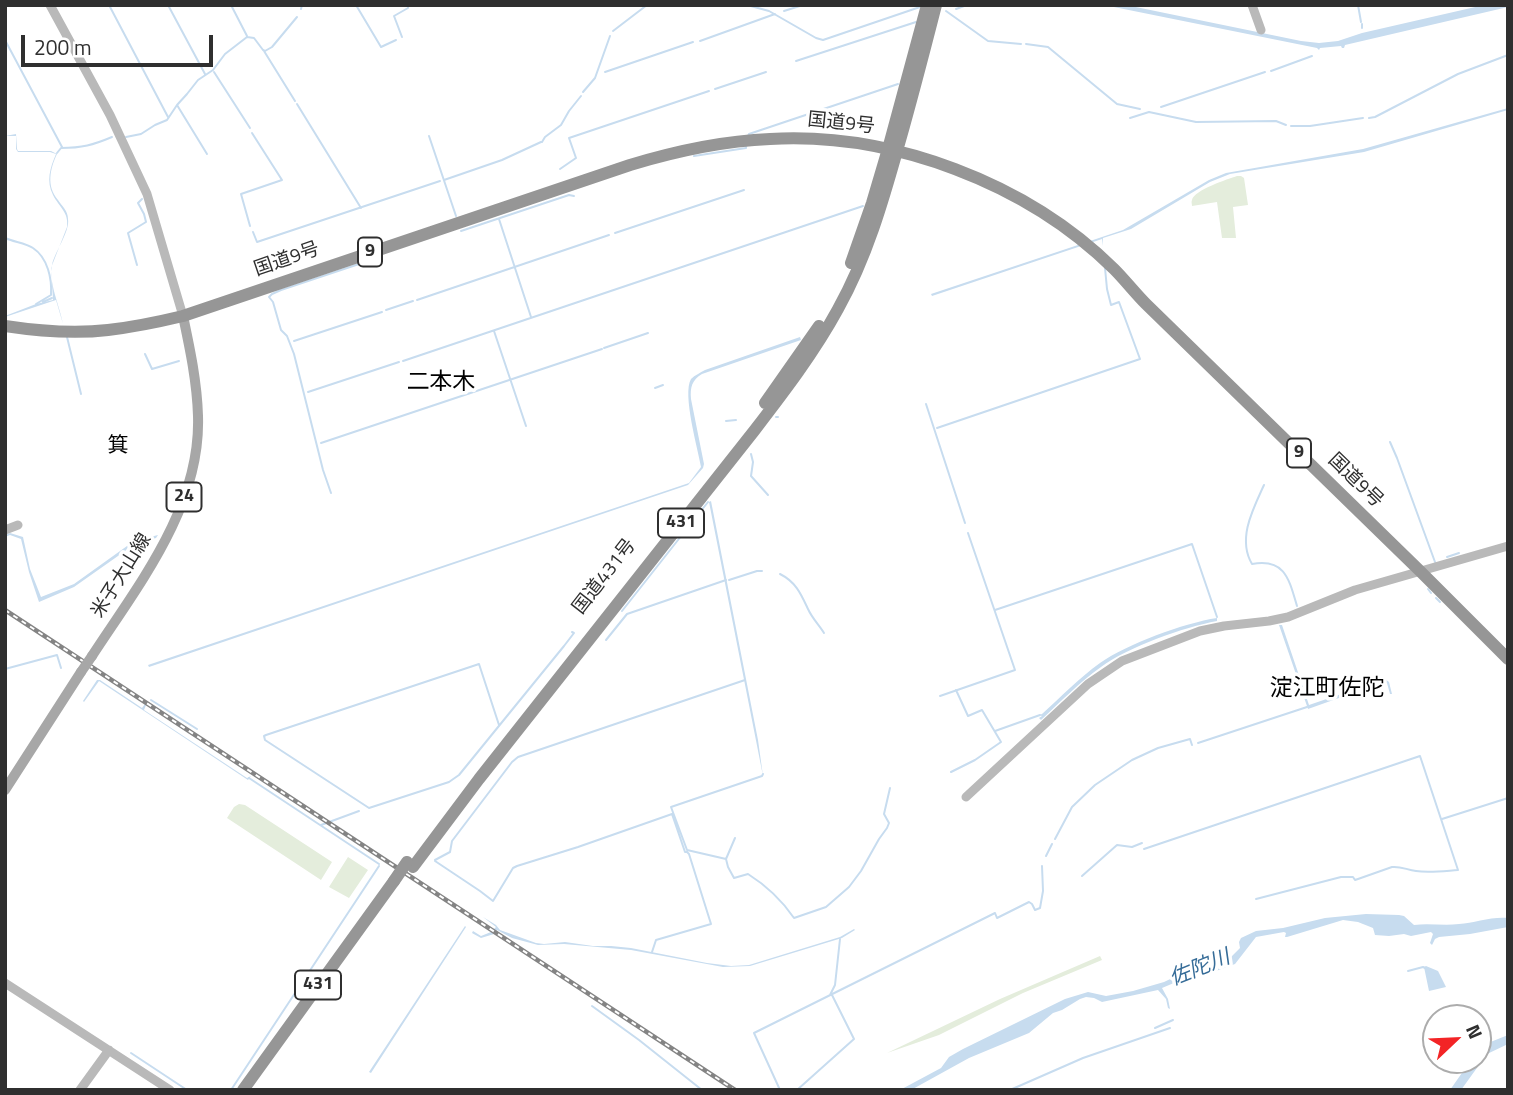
<!DOCTYPE html>
<meta charset="utf-8">
<style>
body{margin:0}
#map{position:relative;width:1513px;height:1095px;overflow:hidden;background:#fff;font-family:"Titillium Web",sans-serif}
canvas{display:block}
.frame{position:absolute;inset:0;border:7px solid #2f2f2f;pointer-events:none}
.north{position:absolute;left:1422px;top:1004px;width:70px;height:70px;box-sizing:border-box;background:#fff;border:2px solid #acacac;border-radius:50%;rotate:67deg;font-size:19px;font-weight:700;line-height:28px;text-align:center;color:#2f2f2f}
.north::after{content:'';display:block;margin:auto;width:24px;height:32px;background:#f32426;clip-path:polygon(50% 0,100% 100%,50% 72%,0 100%)}
.scale{position:absolute;left:21px;top:35px;width:192px;height:32px;box-sizing:border-box;border:4px solid #2f2f2f;border-top:0;padding-left:9px;font-size:21px;line-height:24px;white-space:nowrap;color:#2f2f2f;-webkit-text-stroke:5px #fff;paint-order:stroke}
</style>
<div id="map">
<canvas width="1513" height="1095"></canvas>
<div class="frame"></div>
<div class="north">N</div>
<div class="scale">200 m</div>
</div>
<script>
const ctx = document.querySelector('canvas').getContext('2d');
ctx.lineJoin = 'round';
function paint(path, color) {
  ctx.fillStyle = color;
  ctx.fill(path, 'evenodd');
}
function strokePath(path, color, width, dash) {
  ctx.strokeStyle = color;
  ctx.lineWidth = width;
  ctx.lineCap = dash ? 'butt' : 'round';
  ctx.setLineDash(dash || []);
  ctx.stroke(path);
}
function write(font, color, halo, rows, align = 'center') {
  ctx.font = font + ' "Titillium Web","Noto Sans JP",sans-serif';
  ctx.lineWidth = 7;
  ctx.setLineDash([]);
  ctx.textBaseline = 'middle';
  ctx.strokeStyle = halo;
  ctx.fillStyle = color;
  for (const [text, x, y, turn = 0] of rows) {
    ctx.save();
    ctx.translate(x, y);
    ctx.rotate((+turn || 0) * Math.PI / 180);
    ctx.textAlign = isNaN(turn) ? turn : align;
    if (halo) ctx.strokeText(text, 0, 0);
    ctx.fillText(text, 0, 0);
    ctx.restore();
  }
}
const green = new Path2D(`
 M1237,176H1241L1244,178L1248,205L1233,207L1236,238H1222L1217,202L1192,206C1192,204 1191,202 1192,200C1194,190 1228,179 1237,176Z
 M239,804L245,805L332,862L321,880L227,818L234,807Z
 M348,857L368,870L349,898L329,887Z
 M1100,956L1102,960L1023,993L939,1035L887,1053L1000,999Z`);
const water = new Path2D(`
 M1104,5H1126L1301,41L1319,43L1338,41L1362,33L1484,5H1508V7L1345,45L1344,48H1342L1341,46L1320,48L1319,50L1317,48Z
 M1508,108V110L1364,152L1230,174L1210,182L1131,229L1103,238L1102,246V239L932,296L931,294L1123,230L1209,180L1226,173L1363,149Z
 M16,134L17,149L18,151H51L57,154C50,169 46,186 58,200C62,206 68,211 68,219C70,232 55,251 52,265C48,281 60,307 63,324L56,300L5,317V316L36,304L53,300L51,268L67,227C69,212 59,207 53,195C46,181 50,168 56,154L50,152H18L16,149V136H5Z
 M800,337L801,340L702,374C692,380 690,387 691,399L704,464L703,468L688,485L149,667L148,665L689,483L701,467C698,449 682,394 691,379C695,375 700,373 705,370Z
 M711,501L758,740L763,776L709,502Z
 M10,533L23,537L30,569L41,597L74,584L134,541L158,535L156,538L135,544L74,587L39,602L29,572L21,539L10,535L5,537V535Z
 M1217,618V621C1184,627 1128,647 1101,667C1080,682 1060,702 1041,720L1039,718L1042,716L1039,715L1042,714C1061,697 1079,678 1100,663C1127,644 1184,623 1217,618Z
 M1279,625H1282L1309,705L1385,679L1389,682L1392,694H1390L1387,683L1384,682L1308,709Z
 M97,680H100L142,708L145,704L146,705L144,710L247,778L251,776L248,780L99,681L84,702L83,701Z
 M1366,914L1399,915L1404,916L1414,925C1429,923 1444,926 1459,924C1474,923 1493,916 1508,918V927L1470,934L1439,937L1435,939L1432,945L1430,943L1433,934L1431,932L1411,936L1404,934L1389,936L1375,935L1373,928L1358,922L1343,920L1287,937H1285L1286,933L1284,932L1256,937L1235,964L1216,971L1188,977L1162,988L1168,999L1170,1009L1168,1008L1166,999L1158,990L1102,1002L1094,998L1086,997L1080,999L1062,1010L1053,1013L1029,1033L969,1058L911,1090H900L941,1068L949,1057L963,1049L1065,999L1088,992L1106,996L1133,991L1164,982L1185,972L1228,960L1240,948L1239,942L1241,938L1256,931L1283,928L1325,918Z
 M483,917L496,925L500,930L536,943L544,944L565,942L593,946H611L631,948L707,963L731,966L749,965L840,937L854,929L855,930L842,938L750,966L723,967L631,950L564,944L538,945L512,938L497,930L494,934L481,938L472,933L473,931L481,936L491,932L496,927Z
 M465,926L466,927L371,1073L369,1072Z
 M1426,966L1438,971L1446,987L1429,991L1424,967Z
 M1508,1035V1044L1487,1054L1461,1090H1450L1471,1060H1478V1050L1488,1043Z`);
const stream = new Path2D(`
 M109,5L168,117
 M168,5L205,74
 M231,5L247,36
 M356,5L381,47L396,40
 M747,5L769,11L816,38L823,40L920,7
 M1358,5L1361,22
 M301,9L302,5
 M956,9L967,5
 M784,11L803,5
 M946,11L988,41L1021,44
 M1362,24V28
 M613,31L647,5
 M402,37L394,16L408,8V5
 M5,40L62,147
 M700,41L775,14
 M1026,44L1048,47L1117,104L1140,109
 M264,51L295,101
 M796,61L916,22
 M1271,71L1312,56
 M214,72L250,128
 M605,72L693,42
 M715,89L766,72
 M583,92L595,78L610,36
 M297,104L361,208
 M177,105L207,154
 M1161,107L1265,72
 M1130,118L1149,112L1196,122L1276,121L1286,125
 M1369,118L1375,117L1458,74L1508,55
 M1291,126H1310L1363,118
 M429,136L456,216
 M748,136L749,134L898,84
 M126,137L141,134L155,125L167,120L177,105L187,94L198,80L213,70L225,54L247,37L254,38L263,50L265,51L272,47L297,17
 M542,142L545,137L561,125L569,111L581,96
 M57,153L61,148C82,148 93,145 112,137
 M694,156L746,148V145
 M560,169L576,158L569,138L709,91
 M444,180L502,160L541,142
 M499,219L531,317
 M250,226L241,194L282,180L252,133
 M461,231L569,195L574,196
 M253,232L257,242L440,181
 M615,233L744,190
 M5,238C14,242 26,243 33,248C48,258 52,279 51,295L36,304
 M137,265L128,233L146,222L144,214L138,203L142,199
 M417,300L609,235
 M43,302L52,298
 M386,310L413,301
 M494,331L526,426
 M67,337L81,394
 M294,341L382,312
 M604,348L648,333
 M145,354L152,369L179,361
 M403,361L863,206
 M655,388L663,385
 M308,392L399,362
 M926,404L965,523
 M776,417H778
 M726,421L736,420
 M937,428L1140,359L1119,302L1111,305L1107,289L1105,268
 M1390,442L1397,458L1435,562
 M321,443L602,349
 M751,454L753,462L751,476L768,495
 M1264,485C1253,509 1237,539 1252,564C1285,558 1289,579 1297,606
 M331,493L323,470L294,354L287,336L281,330L273,302L269,297L272,294L281,290L365,262
 M1447,557L1459,553
 M780,574C796,582 801,594 808,609C812,618 819,625 824,633
 M729,580L757,571H762
 M1428,589L1431,593
 M1436,598L1440,602
 M995,610L1192,544L1217,617
 M622,611L708,502
 M606,640L627,614L726,580
 M5,669L57,655L61,668
 M940,696L1015,670L968,533
 M151,700L197,729
 M499,725L479,664L266,735L264,736L265,740L369,808L449,782L459,775L564,646L574,633L572,632
 M995,731L1040,715
 M1198,743L1307,707
 M951,772L975,760L1001,742L982,710L968,716L956,690
 M763,774L762,776L671,807L687,850L726,859L728,867L734,878L748,874C767,886 781,899 794,918L826,907L849,887L861,871L879,839L887,828L889,823L884,814L890,788
 M249,778L379,864
 M1442,819L1508,798
 M321,825L359,811
 M1055,839L1072,807L1095,785L1132,760L1158,748L1190,739L1192,745
 M1144,849L1420,756L1458,870C1444,871 1429,873 1416,871C1407,870 1401,866 1392,867L1358,879L1355,880L1353,877H1341L1256,899
 M1046,856L1052,844
 M726,859L735,838
 M435,860L450,852L452,841L512,762L518,757L745,680
 M435,861L480,891L493,901L513,868L517,866L578,847L672,814L685,852H687L689,854L711,924L656,940L652,952
 M1082,876L1117,845L1132,847L1142,843
 M1408,971L1423,967L1425,968
 M830,995L835,985L840,939
 M592,1006L639,1040L702,1090
 M1155,1028L1173,1020
 M131,1053L187,1090
 M231,1090L379,866
 M780,1090L754,1033L995,913L997,918L1029,902L1032,904L1035,910L1040,908L1043,891L1042,866
 M797,1090L854,1039L832,995
 M1010,1090L1083,1058L1170,1028`);
const secondary = new Path2D(`
 M50,5L110,115L147,194L183,316
 M1252,5L1261,30
 M5,530L18,525
 M966,797L1088,684L1122,661L1200,631L1224,626L1269,621L1288,617L1355,590L1508,546
 M5,983L170,1090
 M80,1090L109,1050`);
const primary = new Path2D(`
 M92,656C139,584 201,507 198,416C197,382 190,349 183,316
 M5,790L81,672`);
const highway = new Path2D(`
 M851,263L872,203L888,149L927,5
 M5,326C38,331 75,334 108,330C134,327 158,322 183,316L630,165C676,151 722,141 770,139C892,132 1027,183 1114,269C1125,280 1135,293 1146,304L1421,572L1508,659
 M765,403L819,326
 M413,867L479,779L754,431C784,392 814,353 838,309C867,257 883,201 899,144C912,98 924,52 936,5
 M243,1090L394,881`);
const rail = new Path2D(`
 M5,610L735,1090`);
const primaryBridge = new Path2D(`
 M81,672L92,656`);
const highwayBridge = new Path2D(`
 M394,881L407,862`);
const shields = [
 [370,252,24],
 [1299,453,24],
 [184,497,35],
 [681,523,46],
 [318,985,46]
];
const shieldNames = [
 ["9",370,252],
 ["9",1299,453],
 ["24",184,497],
 ["431",681,523],
 ["431",318,985]
];
const streetNames = [
 ["国道9号",841,124,6],
 ["国道9号",287,260,-19],
 ["国道9号",1355,481,44],
 ["米子大山線",122,576,-58],
 ["国道431号",605,577,-52]
];
const neighbourhoodNames = [
 ["箕",118,447]
];
const waterNames = [
 ["佐陀川",1200,969,-22]
];
const quarterNames = [
 ["二本木",441,383],
 ["淀江町佐陀",1327,689]
];
paint(green, '#e4eddc');
paint(water, '#c7dcef');
strokePath(stream, '#c7dcef', 2);
strokePath(secondary, '#b9b9b9', 9);
strokePath(primary, '#a7a7a7', 10);
strokePath(highway, '#969696', 12);
strokePath(rail, '#848484', 4.5);
strokePath(rail, '#fff', 2, [5]);
strokePath(primaryBridge, '#a7a7a7', 10);
strokePath(highwayBridge, '#969696', 12);
for (const [x, y, w] of shields) {
  const box = new Path2D();
  box.roundRect(x - w / 2, y - 14.5, w, 29, 5);
  ctx.fillStyle = '#fff';
  ctx.fill(box);
  strokePath(box, '#2f2f2f', 2);
}
write('bold 18px', '#2f2f2f', null, shieldNames);
write('19px', '#2f2f2f', '#fff', streetNames);
write('21px', '#000', '#fff', neighbourhoodNames);
write('italic 21px', '#366c98', '#fff', waterNames);
write('23px', '#000', '#fff', quarterNames);
</script>
